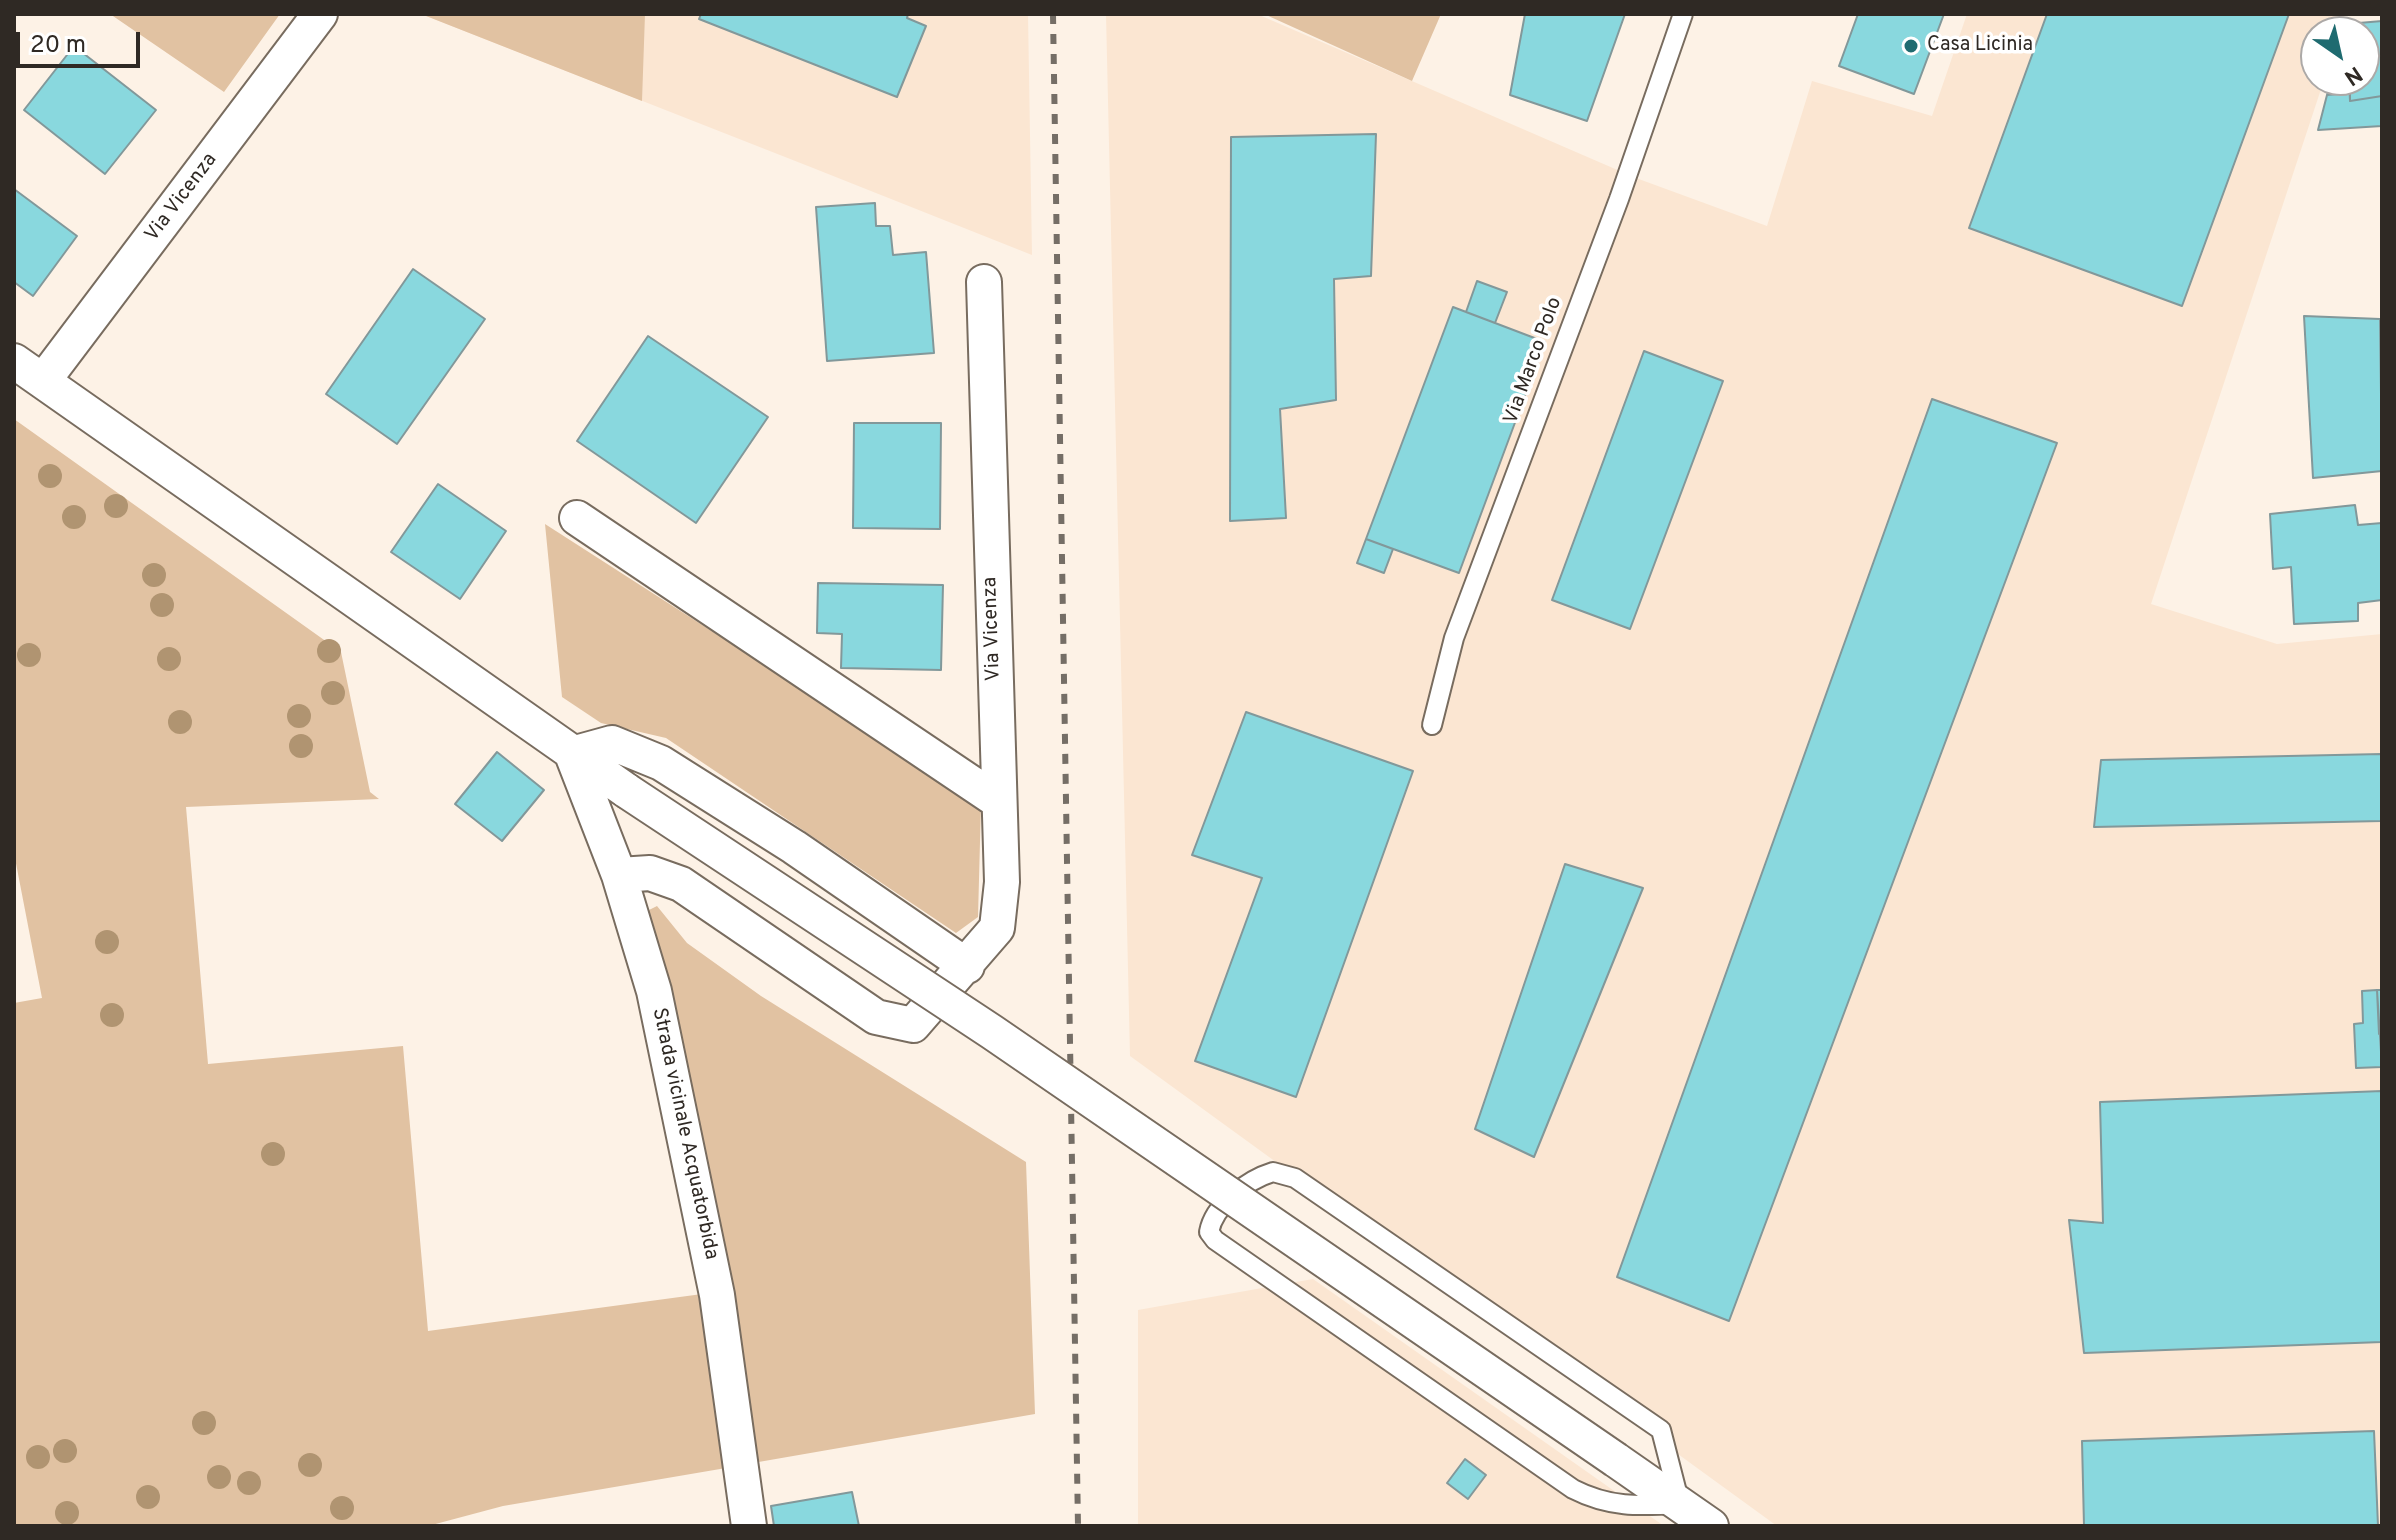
<!DOCTYPE html>
<style>
body{margin:0}
#map{position:relative;width:2396px;height:1540px;overflow:hidden;background:#fdf2e6;font-family:Overpass,sans-serif}
canvas{display:block}
.frame{position:absolute;inset:0;border:16px solid #2f2924;pointer-events:none}
.north{position:absolute;left:2300px;top:16px;width:80px;height:80px;box-sizing:border-box;background:#fff;border:2px solid #aca9a7;border-radius:50%;rotate:146deg;font-size:22px;font-weight:700;line-height:32px;text-align:center;color:#2f2924}
.north::after{content:'';display:block;margin:auto;width:28px;height:36px;background:#1f6b70;clip-path:polygon(50% 0,100% 100%,50% 72%,0 100%)}
.scale{position:absolute;left:16px;top:32px;width:124px;height:36px;box-sizing:border-box;border:4px solid #2f2924;border-top:0;padding-left:10px;font-size:24px;line-height:28px;white-space:nowrap;color:#2f2924;-webkit-text-stroke:6px #fff;paint-order:stroke}
</style>
<div id="map">
<canvas width="2396" height="1540"></canvas>
<div class="frame"></div>
<div class="north">N</div>
<div class="scale">20 m</div>
</div>
<script>
const ctx = document.querySelector('canvas').getContext('2d');
ctx.lineJoin = 'round';
function paint(path, color) {
  ctx.fillStyle = color;
  ctx.fill(path, 'evenodd');
}
function strokePath(path, color, width, dash) {
  ctx.strokeStyle = color;
  ctx.lineWidth = width;
  ctx.lineCap = dash ? 'butt' : 'round';
  ctx.setLineDash(dash || []);
  ctx.stroke(path);
}
function write(font, color, halo, rows, align = 'center') {
  ctx.font = font + ' Overpass,sans-serif';
  ctx.lineWidth = 7;
  ctx.setLineDash([]);
  ctx.textBaseline = 'middle';
  ctx.strokeStyle = halo;
  ctx.fillStyle = color;
  for (const [text, x, y, turn = 0] of rows) {
    ctx.save();
    ctx.translate(x, y);
    ctx.rotate((+turn || 0) * Math.PI / 180);
    ctx.textAlign = isNaN(turn) ? turn : align;
    if (halo) ctx.strokeText(text, 0, 0);
    ctx.fillText(text, 0, 0);
    ctx.restore();
  }
}
const built = new Path2D(`
 M421,14H1028L1032,255L808,166Z
 M1106,14H1257L1636,178L1767,226L1812,81L1932,116L1967,14H2345L2339,32H2316V80H2324L2151,604L2277,644L2382,634V1526H1777L1130,1056Z
 M1313,1279L1664,1526H1138V1310Z`);
const green = new Path2D(`
 M110,14H280L224,92Z
 M421,14H645L642,101Z
 M1264,14H1441L1412,81Z
 M14,419L341,652L370,792L379,799L186,807L208,1064L403,1046L428,1331L702,1294L726,1468L503,1506L428,1526H14V1003L42,998L14,853Z
 M545,524L981,804L978,917L956,933L666,738L601,723L562,697Z
 M657,906L687,943L761,996L1026,1162L1035,1414L747,1464L647,911Z`);
const building = new Path2D(`
 M701,14H908L907,18L926,26L897,97L699,19Z
 M1525,14H1625L1587,121L1510,95Z
 M1858,14H1944L1914,94L1839,66Z
 M2047,14H2289L2182,306L1969,228Z
 M2382,21V96L2350,101L2349,80H2364V32H2347V24Z
 M74,46L156,110L105,174L24,110Z
 M2331,80H2349L2350,93L2327,95Z
 M2350,93V101L2382,96V126L2318,130L2327,95Z
 M1376,134L1371,276L1334,279L1336,400L1280,409L1286,518L1230,521L1231,137Z
 M14,189L77,236L33,296L14,282Z
 M875,203L876,226H890L893,255L926,252L934,353L827,361L816,207Z
 M413,269L485,319L397,444L326,394Z
 M1477,281L1507,292L1495,323L1466,312Z
 M1453,307L1545,342L1459,573L1366,539Z
 M2304,316L2380,319L2382,471L2313,478Z
 M648,336L768,417L696,523L577,441Z
 M1644,351L1723,381L1630,629L1552,600Z
 M1932,399L2057,443L1729,1321L1617,1277Z
 M854,423H941L940,529L853,528Z
 M438,484L506,531L460,599L391,552Z
 M2355,505L2358,525L2382,523V600L2358,603V621L2294,624L2291,567L2273,569L2270,514Z
 M1366,539L1393,549L1384,573L1357,563Z
 M818,583L943,585L941,670L841,668L842,634L817,633Z
 M1246,712L1413,771L1296,1097L1195,1061L1262,878L1192,855Z
 M497,752L544,790L502,841L455,804Z
 M2382,754V821L2094,827L2101,760Z
 M1565,864L1643,888L1534,1157L1475,1129Z
 M2377,990L2382,1067L2356,1068L2354,1024L2363,1023L2362,991Z
 M2377,990H2382V1034H2379Z
 M2382,1091V1342L2084,1353L2069,1220L2103,1223L2100,1102Z
 M2374,1431L2378,1526H2084L2082,1441Z
 M1465,1459L1486,1475L1468,1499L1447,1483Z
 M852,1492L859,1526H774L771,1506Z`);
const service = new Path2D(`
 M1432,725L1454,638L1619,199L1683,14
 M1273,1172L1295,1178L1661,1430L1680,1504C1640,1506 1610,1508 1573,1489L1215,1240L1209,1232C1214,1205 1247,1180 1273,1172Z`);
const minor = new Path2D(`
 M14,361L627,791
 M43,381L320,14
 M577,518L998,801
 M572,754L619,875L654,991L717,1295L749,1526
 M572,754L612,743L661,763L794,847L967,966
 M619,875L650,873L681,884L876,1017L913,1025L997,928L1002,882L984,282
 M1616,1460L1711,1526`);
const rail = new Path2D(`
 M1053,14L1078,1526`);
const minorBridge = new Path2D(`
 M627,791L992,1032L1616,1460`);
const trees = [
 [50,476],
 [116,506],
 [74,517],
 [154,575],
 [162,605],
 [329,651],
 [29,655],
 [169,659],
 [333,693],
 [299,716],
 [180,722],
 [301,746],
 [107,942],
 [112,1015],
 [273,1154],
 [204,1423],
 [65,1451],
 [38,1457],
 [310,1465],
 [219,1477],
 [249,1483],
 [148,1497],
 [342,1508],
 [67,1513]
];
const markers = [
 [1911,46,8,"#1f6b70"]
];
const poiNames = [
 ["Casa Licinia",1927,46]
];
const streetNames = [
 ["Via Vicenza",182,198,-53],
 ["Via Marco Polo",1534,361,-70],
 ["Via Vicenza",993,629,-92],
 ["Strada vicinale Acquatorbida",684,1134,78]
];
paint(built, '#fbe6d2');
paint(green, '#e1c2a2');
paint(building, '#89d8de');
strokePath(building, '#82989a', 2);
strokePath(service, '#786c5f', 22);
strokePath(minor, '#786c5f', 38);
strokePath(service, '#fff', 18);
strokePath(minor, '#fff', 34);
strokePath(rail, '#756e66', 6, [10, 10]);
strokePath(minorBridge, '#786c5f', 38, []);
strokePath(minorBridge, '#fff', 34);
ctx.fillStyle = '#b09471';
for (const [x, y] of trees) {
  ctx.beginPath();
  ctx.arc(x, y, 12, 0, 2 * Math.PI);
  ctx.fill();
}
for (const [x, y, r, color] of markers) {
  const dot = new Path2D();
  dot.arc(x, y, r, 0, 2 * Math.PI);
  ctx.fillStyle = color;
  ctx.fill(dot);
  strokePath(dot, '#fff', 3);
}
write('20px', '#2f2924', '#fff', poiNames, 'left');
write('20px', '#2f2924', '#fff', streetNames);
</script>
